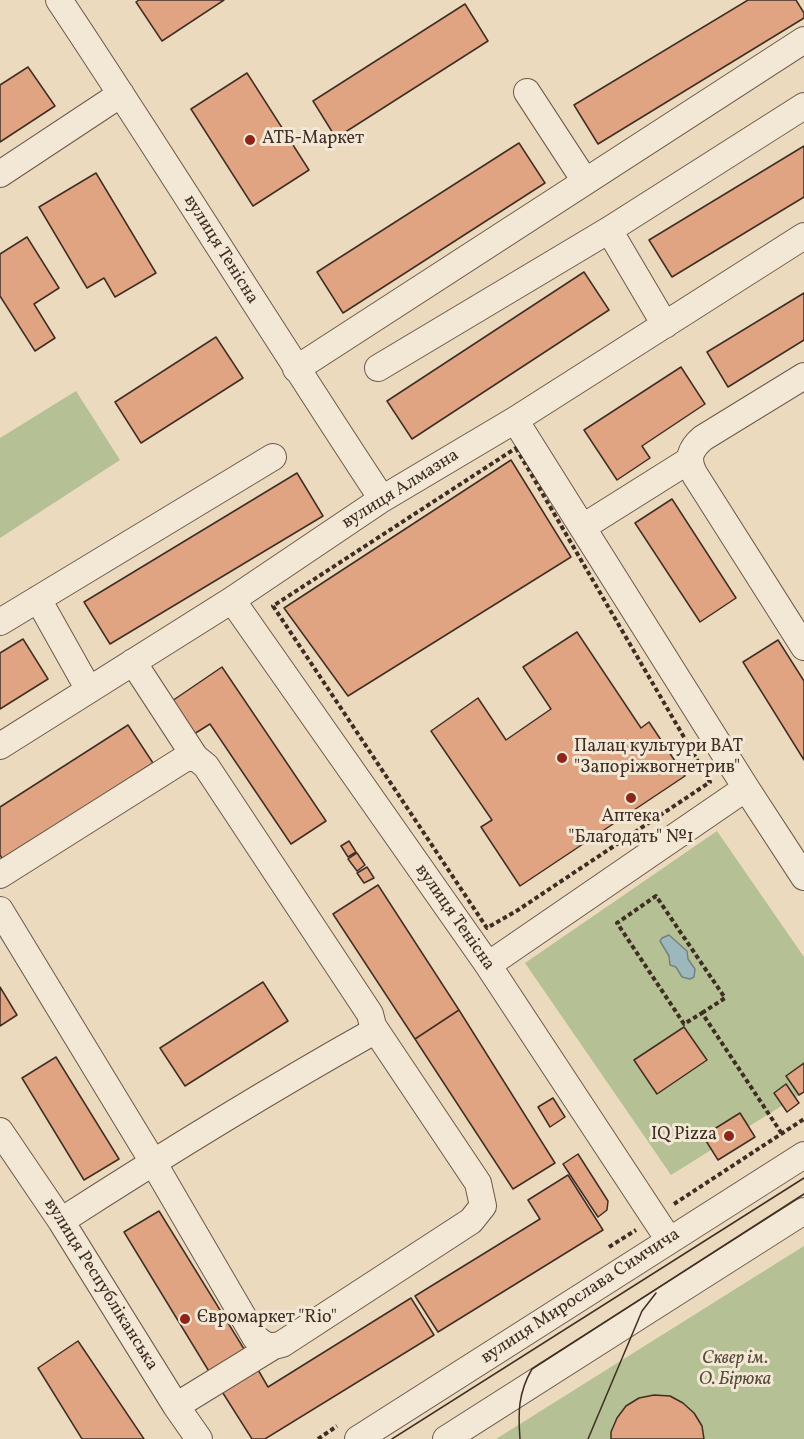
<!DOCTYPE html>
<meta charset="utf-8">
<style>
body{margin:0}
canvas{display:block;background:#ecdabf}
</style>
<canvas width="804" height="1439"></canvas>
<script>
const ctx = document.querySelector('canvas').getContext('2d');
ctx.lineJoin = 'round';
function paint(path, color) {
  ctx.fillStyle = color;
  ctx.fill(path, 'evenodd');
}
function strokePath(path, color, width, dash) {
  ctx.strokeStyle = color;
  ctx.lineWidth = width;
  ctx.lineCap = dash ? 'butt' : 'round';
  ctx.setLineDash(dash || []);
  ctx.stroke(path);
}
function write(font, color, halo, rows, align = 'center') {
  ctx.font = font + ' Vollkorn,serif';
  ctx.lineWidth = 6;
  ctx.setLineDash([]);
  ctx.textBaseline = 'middle';
  ctx.strokeStyle = halo;
  ctx.fillStyle = color;
  for (const [text, x, y, turn = 0] of rows) {
    ctx.save();
    ctx.translate(x, y);
    ctx.rotate((+turn || 0) * Math.PI / 180);
    ctx.textAlign = isNaN(turn) ? turn : align;
    if (halo) ctx.strokeText(text, 0, 0);
    ctx.fillText(text, 0, 0);
    ctx.restore();
  }
}
const green = new Path2D(`
 M76,391L120,460L0,538V438Z
 M717,831L804,957V1092L671,1175L525,963Z
 M804,1246V1439H496Z`);
const water = new Path2D(`
 M669,935L687,951L688,959L695,969L694,977L690,979L682,977L676,967L670,965L669,956L660,941L662,938Z`);
const building = new Path2D(`
 M139,0H224L162,41L136,2Z
 M748,0H796L804,13V18L598,144L574,105Z
 M465,4L488,41L336,138L313,101Z
 M28,67L55,106L0,142V85Z
 M247,73L309,170L253,206L191,109Z
 M519,143L545,183L343,313L317,272Z
 M804,146V197L672,277L649,240Z
 M96,173L156,273L115,297L104,278L87,288L39,207Z
 M27,237L59,288L34,304L55,338L35,351L0,296V254Z
 M584,272L609,310L412,439L387,401Z
 M804,293V340L728,387L707,352Z
 M216,337L243,378L141,443L115,402Z
 M681,367L705,404L642,446L650,458L617,480L584,430Z
 M511,460L571,557L348,696L284,608Z
 M297,473L323,516L110,644L84,602Z
 M672,499L736,598L700,622L635,523Z
 M577,632L641,728L649,722L685,776L520,886L481,827L492,820L431,731L478,698L506,740L551,709L523,667Z
 M23,639L48,679L0,709V653Z
 M778,640L804,681V760L743,662Z
 M222,667L326,821L291,844L210,724L194,734L172,701Z
 M128,725L153,763L3,860L0,855V807Z
 M349,841L356,852L348,857L341,846Z
 M357,853L365,865L357,871L348,859Z
 M367,867L374,878L364,883L357,873Z
 M378,885L459,1010L415,1039L333,914Z
 M263,982L288,1021L185,1086L160,1048Z
 M0,987L17,1015L0,1026Z
 M459,1010L555,1163L513,1189L415,1039Z
 M684,1027L707,1060L657,1094L634,1060Z
 M56,1057L119,1159L84,1180L22,1078Z
 M804,1063V1092L799,1095L786,1076Z
 M786,1084L799,1103L787,1112L774,1093Z
 M553,1098L565,1117L550,1127L538,1107Z
 M740,1113L755,1137L718,1160L703,1136Z
 M578,1154L608,1201L607,1210L598,1217L563,1164Z
 M568,1175L603,1230L438,1332L415,1296L540,1219L528,1200Z
 M159,1211L249,1357L213,1378L124,1232Z
 M411,1298L434,1335L265,1439H252L221,1390L257,1368L268,1387Z
 M78,1341L144,1439H82L38,1368Z
 M654,1395L670,1396L683,1403L694,1413L702,1426L704,1439H611V1432L617,1418L626,1406L639,1398Z`);
const path = new Path2D(`
 M516,448L710,782L518,910L487,928L273,606Z
 M702,1013L725,998L656,896L617,923L684,1024L702,1013L782,1134
 M674,1204L804,1119
 M609,1247L636,1230
 M318,1439L337,1426`);
const minor = new Path2D(`
 M59,0C169,165 273,334 382,499
 M527,92L585,181
 M0,174L121,94
 M609,230L665,325
 M378,368L609,230L804,106
 M296,369L804,40
 M804,376L703,438C690,449 686,459 695,475L804,647
 M515,420L746,788L804,877
 M583,527L688,461
 M38,599L89,690
 M232,600L488,965L669,1240
 M0,622L273,457
 M133,662L195,757L206,766L370,1014L373,1026
 M0,746L232,600L382,499L515,420L804,236
 M0,875L184,759L195,757
 M0,910L153,1162L255,1337C264,1346 270,1348 282,1344L471,1221L483,1206L478,1183L373,1026L369,1034C264,1093 162,1156 61,1221
 M488,965L746,788
 M0,1131L61,1221L176,1406L199,1439
 M176,1406L272,1347
 M358,1439L804,1155
 M446,1439L804,1211`);
const tram = new Path2D(`
 M392,1439L804,1178
 M520,1439C518,1413 518,1393 532,1369L804,1194
 M588,1439L642,1311L656,1293`);
const markers = [
 [250,140,6,"#8f2418"],
 [562,758,6,"#8f2418"],
 [631,798,6,"#8f2418"],
 [729,1136,6,"#8f2418"],
 [185,1319,6,"#8f2418"]
];
const poiNames = [
 ["АТБ-Маркет",262,140],
 ["Палац культури ВАТ",574,748],
 ["\"Запоріжвогнетрив\"",574,769],
 ["Аптека",631,818,"center"],
 ["\"Благодать\" №1",631,839,"center"],
 ["IQ Pіzza",717,1136,"right"],
 ["Євромаркет \"Rio\"",197,1319]
];
const streetNames = [
 ["вулиця Тенісна",220,250,58],
 ["вулиця Алмазна",401,490,-32],
 ["вулиця Тенісна",454,918,55],
 ["вулиця Республіканська",100,1285,58],
 ["вулиця Мирослава Симчича",581,1297,-33]
];
const parkNames = [
 ["Сквер ім.",735,1360],
 ["О. Бірюка",735,1381]
];
paint(green, '#b5c094');
paint(water, '#9db8bc');
strokePath(water, '#78817f', 1.5);
paint(building, '#e0a483');
strokePath(building, '#402e24', 1.5);
strokePath(minor, '#6b594b', 28);
strokePath(path, '#402e24', 4, [4.5, 3]);
strokePath(minor, '#f3e7d5', 26);
strokePath(tram, '#402e24', 1.5);
for (const [x, y, r, color] of markers) {
  const dot = new Path2D();
  dot.arc(x, y, r, 0, 2 * Math.PI);
  ctx.fillStyle = color;
  ctx.fill(dot);
  strokePath(dot, '#f3e7d5', 2);
}
write('18px', '#402e24', '#f3e7d5', poiNames, 'left');
write('18px', '#402e24', '#f3e7d5', streetNames);
write('italic 18px', '#574b3a', '#f3e7d5', parkNames);
</script>
